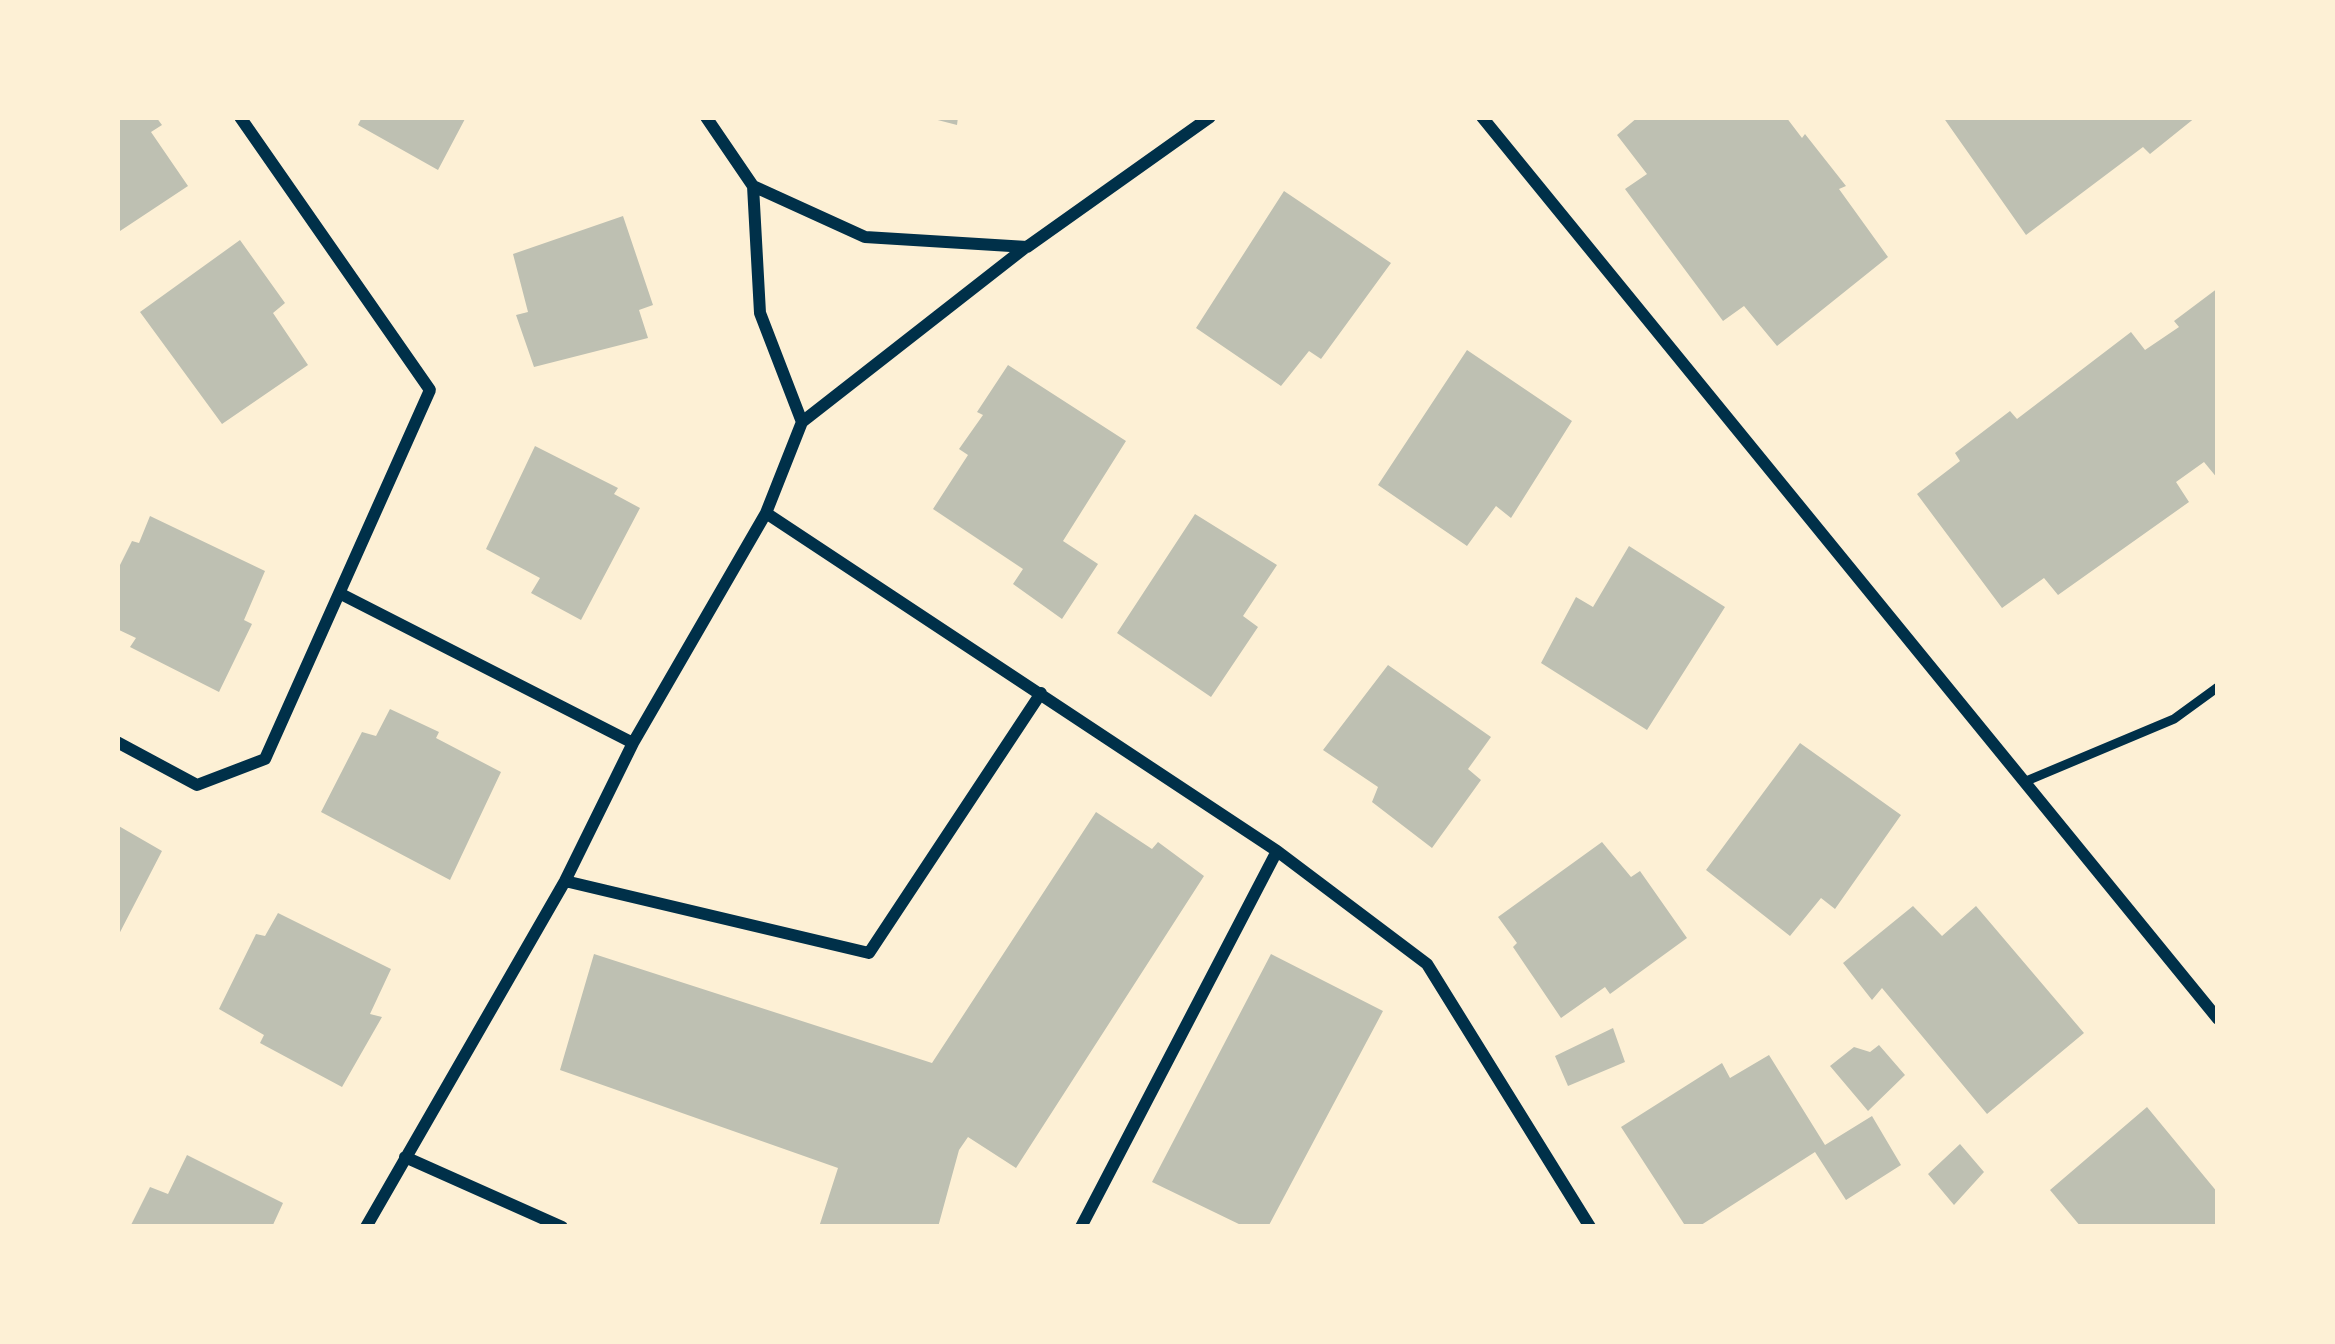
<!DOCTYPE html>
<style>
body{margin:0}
#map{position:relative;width:2335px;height:1344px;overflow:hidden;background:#fdf0d5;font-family:Raleway,sans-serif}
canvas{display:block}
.frame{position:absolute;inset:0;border:120px solid #fdf0d5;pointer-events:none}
</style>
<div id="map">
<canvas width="2335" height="1344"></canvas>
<div class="frame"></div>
</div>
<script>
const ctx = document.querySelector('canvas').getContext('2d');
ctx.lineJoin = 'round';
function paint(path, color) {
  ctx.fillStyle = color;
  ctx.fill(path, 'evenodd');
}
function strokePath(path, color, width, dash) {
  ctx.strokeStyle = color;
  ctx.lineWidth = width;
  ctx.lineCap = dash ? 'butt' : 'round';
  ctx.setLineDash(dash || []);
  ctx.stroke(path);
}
const building = new Path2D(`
 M117,117H156L162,125L151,132L188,186L117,233Z
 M362,117H466L438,170L358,125Z
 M926,117H958L957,125Z
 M1638,117H1786L1802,138L1805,134L1846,186L1839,189L1888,257L1777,346L1744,306L1723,321L1625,189L1647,174L1617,135Z
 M1943,117H2196L2150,154L2143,147L2026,235Z
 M1284,191L1391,263L1321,359L1309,351L1281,386L1196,328Z
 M623,216L653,305L639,310L648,338L534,367L516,315L528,312L513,254Z
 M240,240L285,303L273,313L308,365L222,424L140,312Z
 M2218,288V479L2204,462L2176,482L2189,502L2058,595L2044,578L2002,608L1917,494L1960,461L1955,453L2010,411L2017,419L2131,332L2145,350L2179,327L2174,321Z
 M1467,350L1572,421L1511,518L1496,506L1467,546L1378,485Z
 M1008,365L1126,441L1063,541L1098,564L1062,619L1013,584L1023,569L933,509L968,455L959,449L983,415L977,412Z
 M535,446L618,488L614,494L640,508L581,620L531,593L540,578L486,549Z
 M1195,514L1277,565L1243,616L1258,627L1211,697L1117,633Z
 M150,516L265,571L244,620L252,624L219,692L130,647L136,638L117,629V571L132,541L139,543Z
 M1629,546L1725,607L1647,730L1541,663L1576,597L1593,607Z
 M1388,665L1491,737L1468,769L1481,780L1432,848L1372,802L1378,787L1323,750Z
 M390,709L439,732L436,738L501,772L450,880L321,812L362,732L376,736Z
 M1800,743L1901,815L1835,909L1821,898L1790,936L1706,870Z
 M1096,812L1152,849L1158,842L1204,876L1016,1168L968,1137L959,1150L938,1227H819L838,1168L560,1070L594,954L932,1063Z
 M117,825L162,851L117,938Z
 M1602,842L1631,877L1640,871L1687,938L1610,994L1605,987L1561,1018L1513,947L1517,943L1498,917Z
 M1913,906L1942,936L1976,906L2084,1033L1987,1114L1882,988L1872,1000L1843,963Z
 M278,913L391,969L370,1014L382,1017L342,1087L260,1043L264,1035L219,1009L256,934L265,936Z
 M1271,954L1383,1011L1268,1227H1245L1152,1182Z
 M1613,1028L1625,1062L1568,1086L1555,1056Z
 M1879,1045L1905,1075L1868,1111L1830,1066L1854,1047L1870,1052Z
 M1769,1055L1825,1145L1872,1116L1901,1165L1846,1200L1815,1152L1698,1227H1686L1621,1127L1722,1063L1730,1078Z
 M2147,1107L2218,1193V1227H2081L2050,1190Z
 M1960,1144L1984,1172L1954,1205L1928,1174Z
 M187,1155L283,1203L272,1227H130L150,1187L168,1194Z`);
const service = new Path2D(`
 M2024,782L2174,719L2218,687`);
const minor = new Path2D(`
 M706,117L753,186L865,237L1027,247L1210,117
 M1482,117L2218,1019
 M753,186L760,313L802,422L1026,247
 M766,513L1277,851L1427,964L1590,1227
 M341,594L633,743
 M117,742L197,785L265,759L430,390L240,117
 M565,881L869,953L1041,693
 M405,1157L562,1227
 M366,1227L565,881L633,743L766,513L802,422
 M1081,1227L1277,851`);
paint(building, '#bec0b2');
strokePath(service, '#003049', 9);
strokePath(minor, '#003049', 12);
</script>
